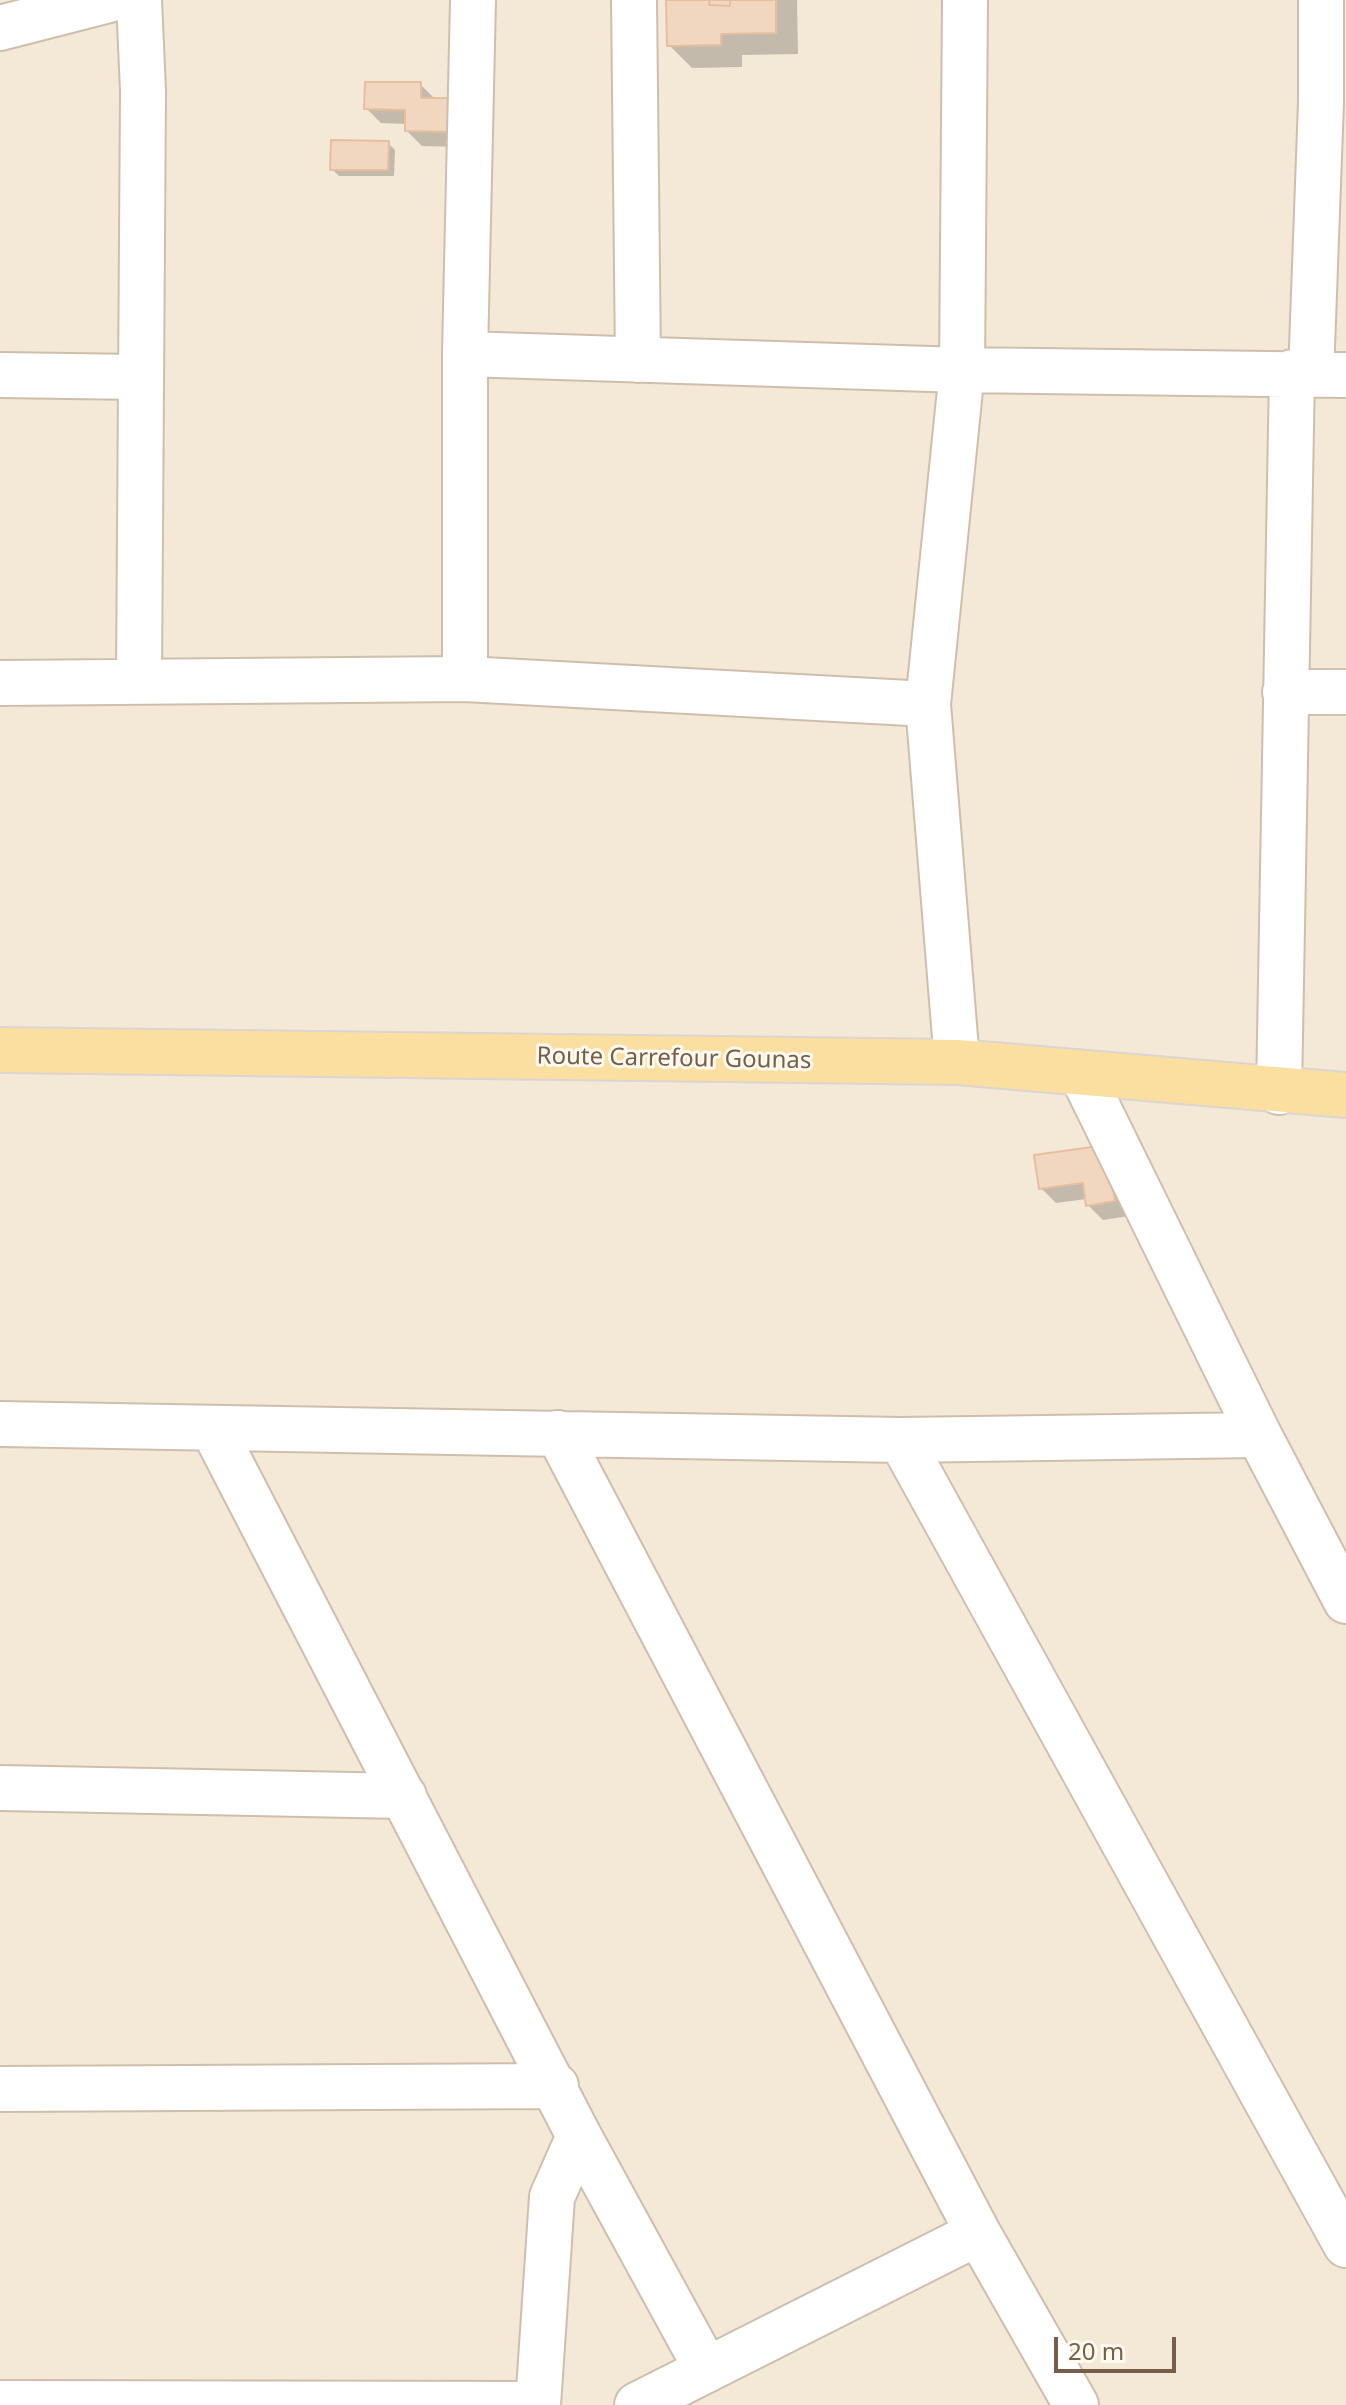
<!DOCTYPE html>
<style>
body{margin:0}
#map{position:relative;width:1346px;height:2405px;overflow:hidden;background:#fdf6e8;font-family:"Noto Sans",sans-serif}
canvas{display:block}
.scale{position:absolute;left:1054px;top:2337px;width:122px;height:36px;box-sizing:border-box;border:4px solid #775e4b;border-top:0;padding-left:10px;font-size:24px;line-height:28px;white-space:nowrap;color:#775e4b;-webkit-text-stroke:6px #fffaef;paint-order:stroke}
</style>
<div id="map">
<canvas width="1346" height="2405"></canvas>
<div class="scale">20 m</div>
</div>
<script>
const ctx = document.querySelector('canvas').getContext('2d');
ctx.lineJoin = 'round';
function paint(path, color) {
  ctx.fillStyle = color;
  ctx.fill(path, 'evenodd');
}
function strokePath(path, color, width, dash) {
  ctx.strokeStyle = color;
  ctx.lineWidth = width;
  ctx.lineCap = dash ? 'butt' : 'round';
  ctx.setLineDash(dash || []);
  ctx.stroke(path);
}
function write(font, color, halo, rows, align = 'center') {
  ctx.font = font + ' "Noto Sans",sans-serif';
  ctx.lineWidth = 6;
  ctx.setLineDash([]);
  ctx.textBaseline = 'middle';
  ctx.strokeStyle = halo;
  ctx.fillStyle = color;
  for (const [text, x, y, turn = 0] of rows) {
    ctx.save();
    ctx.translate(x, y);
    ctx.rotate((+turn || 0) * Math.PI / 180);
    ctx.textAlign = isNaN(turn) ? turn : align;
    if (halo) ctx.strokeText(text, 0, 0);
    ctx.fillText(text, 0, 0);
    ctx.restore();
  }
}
const residential = new Path2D(`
 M0,0H1346V2405H0Z`);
const shadow = new Path2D(`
 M668,0H797L798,54L742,55V67L692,68L669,45Z
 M420,84L436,100L466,147L422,146L407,131V124L381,123L366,108Z
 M388,143L395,150L394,176H339L332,169Z
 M1107,1147L1129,1216L1103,1220L1088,1205L1087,1199L1056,1203L1041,1188Z`);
const building = new Path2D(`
 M666,0H710L709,5L730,6V0H776V33L721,34V45L667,46Z
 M710,0H730V6L709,5Z
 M365,82H421V98H452V132L405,131V110L364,109Z
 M331,140L389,141L388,170H330Z
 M1107,1145L1115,1201L1086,1206L1083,1183L1039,1189L1034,1155Z`);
const minor = new Path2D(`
 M634,0L638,360
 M0,28L109,0
 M465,354L962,370L1346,375
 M0,375L138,377
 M1311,375L1321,102V0
 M465,679V354L473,0
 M139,680L143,91L139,0
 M0,683L465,679L928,704
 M1285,692H1346
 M957,1062L928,704L962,370L965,0
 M1082,1075L1259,1435L1346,1601
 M1279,1092L1292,372
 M0,1424L901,1440L1259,1435
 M213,1429L579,2136L707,2370
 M558,1433L978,2233L1076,2405
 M901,1440L1346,2245
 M0,1788L404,1796
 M0,2089L556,2086
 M0,2403L538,2404
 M538,2405L552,2197L579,2136
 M637,2405L978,2233`);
const major = new Path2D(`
 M0,1050L957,1062L1346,1095`);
const streetNames = [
 ["Route Carrefour Gounas",674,1059,1]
];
paint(residential, '#f4e9d6');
paint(shadow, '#0003');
paint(building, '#f2d7c0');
strokePath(building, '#e5bfa0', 2);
strokePath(minor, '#cfbead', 48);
strokePath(major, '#dcd5d0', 48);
strokePath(minor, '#fff', 44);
strokePath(major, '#fbdfa1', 44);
write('24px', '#775e4b', '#fffaef', streetNames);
</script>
